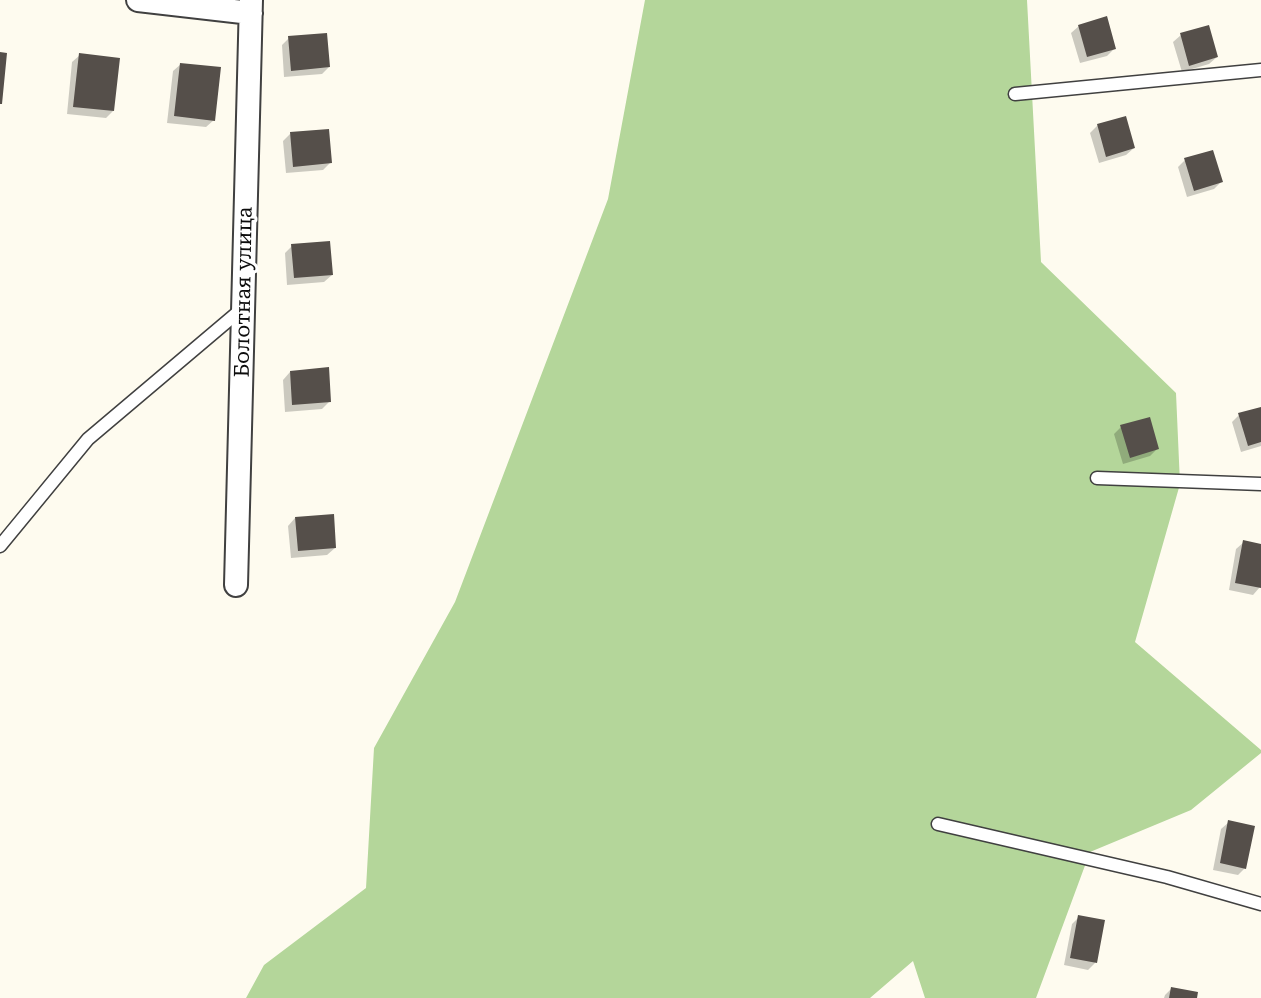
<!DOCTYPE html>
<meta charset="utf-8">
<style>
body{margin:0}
canvas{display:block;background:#fefbef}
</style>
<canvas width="1261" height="998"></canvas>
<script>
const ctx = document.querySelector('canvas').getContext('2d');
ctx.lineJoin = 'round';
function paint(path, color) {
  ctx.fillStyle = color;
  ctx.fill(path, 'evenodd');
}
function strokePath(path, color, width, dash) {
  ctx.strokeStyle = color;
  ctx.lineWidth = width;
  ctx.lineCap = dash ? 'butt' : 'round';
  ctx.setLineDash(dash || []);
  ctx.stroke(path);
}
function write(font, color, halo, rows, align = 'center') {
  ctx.font = font + ' "Roboto Serif",serif';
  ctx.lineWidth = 6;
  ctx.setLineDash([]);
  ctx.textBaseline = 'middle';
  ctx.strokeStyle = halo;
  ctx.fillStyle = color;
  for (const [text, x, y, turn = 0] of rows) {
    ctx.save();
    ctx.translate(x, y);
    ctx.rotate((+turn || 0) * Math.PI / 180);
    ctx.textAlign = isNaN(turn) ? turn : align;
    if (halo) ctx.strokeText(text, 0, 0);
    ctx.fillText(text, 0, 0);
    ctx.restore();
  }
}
const forest = new Path2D(`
 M645,0H1027L1041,262L1176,393L1180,484L1135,642L1261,750V753L1191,810L1090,852L1036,998H925L913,961L870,998H246L264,965L366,888L374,748L455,602L608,199Z`);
const shadow = new Path2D(`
 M1079,26L1115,48L1107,56L1080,63L1071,33Z
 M1181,35L1217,57L1209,64L1182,72L1173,42Z
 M289,38L329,67L322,74L284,77L282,45Z
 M80,55L113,111L106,118L67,114L72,62Z
 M181,64L214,120L206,127L167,123L173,71Z
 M1098,125L1134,148L1126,155L1099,163L1090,133Z
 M290,134L330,163L323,170L286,173L283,141Z
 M1185,160L1221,182L1214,189L1187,197L1178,167Z
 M292,246L332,275L324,282L287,285L285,253Z
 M290,372L330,401L322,409L285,412L283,380Z
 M1261,408V446L1241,452L1232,422L1239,415Z
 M1121,427L1157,449L1150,456L1123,464L1114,434Z
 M295,518L335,548L327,555L291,558L288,526Z
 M1244,542L1261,545V584L1260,587L1253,595L1229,590L1236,549Z
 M1229,822L1245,868L1238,875L1213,870L1221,829Z
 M1079,917L1095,963L1088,970L1064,965L1072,924Z
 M1172,988L1195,998H1164L1165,995Z`);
const building = new Path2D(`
 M1107,16L1116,49L1087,57L1078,25Z
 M1209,25L1218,57L1189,66L1180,33Z
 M327,33L330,67L291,71L288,36Z
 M0,52L7,53L2,104H0Z
 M79,53L120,58L114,111L73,107Z
 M180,63L221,67L215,121L174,116Z
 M1126,116L1135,148L1106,157L1097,124Z
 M329,129L332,163L293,167L290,132Z
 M1213,150L1223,182L1194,191L1184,158Z
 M330,241L333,275L294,278L291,244Z
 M329,367L331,402L292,405L290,371Z
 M1261,407V442L1248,446L1238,413Z
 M1150,417L1159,449L1130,458L1120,425Z
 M334,514L336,548L298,551L295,517Z
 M1243,540L1261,544V588L1235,583Z
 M1228,820L1255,826L1246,869L1220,863Z
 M1078,915L1105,920L1097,963L1070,958Z
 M1171,987L1198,992L1197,998H1169Z`);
const service = new Path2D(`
 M1015,94L1261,70
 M1097,478L1261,484
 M0,546L88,439L243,308
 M938,824L1167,877L1261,904`);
const minor = new Path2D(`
 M138,0L251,13
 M236,585L251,0`);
const streetNames = [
 ["Болотная улица",244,292,-89]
];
paint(forest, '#b4d69a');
paint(shadow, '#0003');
paint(building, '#554f4a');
strokePath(service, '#404040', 15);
strokePath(minor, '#404040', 26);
strokePath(service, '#fff', 12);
strokePath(minor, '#fff', 22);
write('21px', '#0d0d0d', '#fff', streetNames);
</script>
